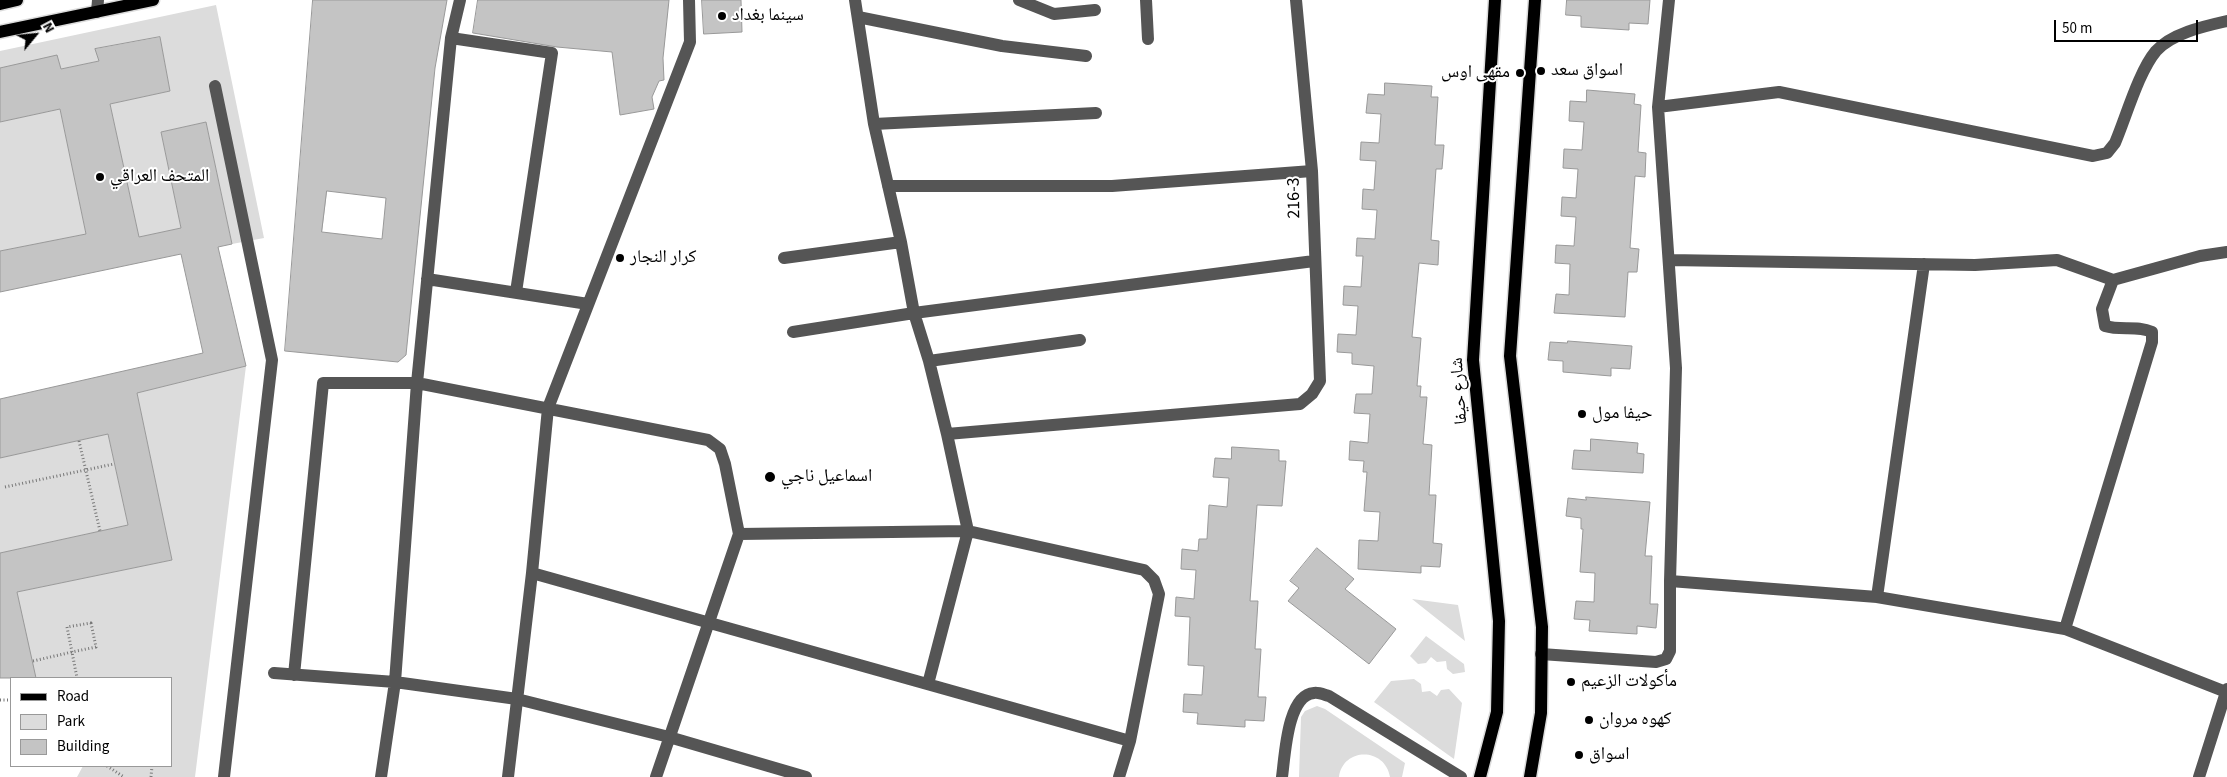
<!DOCTYPE html>
<meta charset="utf-8">
<style>
body{margin:0}
#map{position:relative;width:2227px;height:777px;overflow:hidden;background:#fff;font-family:"Source Sans 3",sans-serif}
canvas{display:block}
.legend{position:absolute;left:10px;top:677px;width:162px;height:90px;box-sizing:border-box;background:#fff;border:1px solid #999;margin:0;padding:6px 9px;list-style:none;font-size:15px;color:#000}
.legend li{display:flex;align-items:center;gap:10px;height:25px}
.legend b{width:25px;border:1px solid #999}
.north{position:absolute;left:10px;top:10px;width:50px;height:50px;-webkit-text-stroke:4px #fff;paint-order:stroke;rotate:62deg;font-size:14px;font-weight:700;line-height:20px;text-align:center;color:#000}
.north::after{content:'';display:block;margin:auto;width:18px;height:22px;background:#000;clip-path:polygon(50% 0,100% 100%,50% 72%,0 100%)}
.scale{position:absolute;left:2054px;top:20px;width:144px;height:22px;box-sizing:border-box;border:2px solid #000;border-top:0;padding-left:6px;font-size:15px;line-height:18px;white-space:nowrap;color:#000;-webkit-text-stroke:4px #fff;paint-order:stroke}
</style>
<div id="map">
<canvas width="2227" height="777"></canvas>
<ul class="legend">
<li><b style="height:6px;background:#000"></b>Road</li>
<li><b style="height:14px;background:#dcdcdc"></b>Park</li>
<li><b style="height:14px;background:#c4c4c4"></b>Building</li>
</ul>
<div class="north">N</div>
<div class="scale">50 m</div>
</div>
<script>
const ctx = document.querySelector('canvas').getContext('2d');
ctx.lineJoin = 'round';
function paint(path, color) {
  ctx.fillStyle = color;
  ctx.fill(path, 'evenodd');
}
function strokePath(path, color, width, dash) {
  ctx.strokeStyle = color;
  ctx.lineWidth = width;
  ctx.lineCap = dash ? 'butt' : 'round';
  ctx.setLineDash(dash || []);
  ctx.stroke(path);
}
function write(font, color, halo, rows, align = 'center') {
  ctx.font = font + ' "Source Sans 3","Noto Naskh Arabic",sans-serif';
  ctx.lineWidth = 4;
  ctx.setLineDash([]);
  ctx.textBaseline = 'middle';
  ctx.strokeStyle = halo;
  ctx.fillStyle = color;
  for (const [text, x, y, turn = 0] of rows) {
    ctx.save();
    ctx.translate(x, y);
    ctx.rotate((+turn || 0) * Math.PI / 180);
    ctx.textAlign = isNaN(turn) ? turn : align;
    if (halo) ctx.strokeText(text, 0, 0);
    ctx.fillText(text, 0, 0);
    ctx.restore();
  }
}
const green = new Path2D(`
 M216,5L264,238L232,244L206,122L161,132L181,228L139,237L110,104L170,91L160,37L96,49L99,61L61,69L57,56L0,68V51Z
 M60,109L86,234L0,251V122Z
 M246,366L195,777H77L83,766H171V678H35L17,592L172,560L137,393Z
 M108,434L128,525L0,553V458Z
 M1412,599L1458,605L1465,641Z
 M1426,636L1464,664L1465,672L1453,674L1447,669L1446,661L1437,662L1431,657L1426,663L1418,664L1410,656Z
 M1414,679L1421,684L1422,692L1430,691L1437,696L1441,690L1449,689L1462,703L1454,759L1374,702L1391,681Z
 M1317,706L1325,709L1405,763L1402,777H1390C1385,747 1343,747 1339,777H1299L1301,717L1305,711Z`);
const building = new Path2D(`
 M313,0H447L435,68L406,355L398,362L285,351ZM327,191L386,198L382,239L322,232Z
 M478,0H669L663,58L664,80L659,81L652,97L654,109L620,115L612,52L557,47L473,33Z
 M702,0H741L742,32L704,34Z
 M1567,0H1650L1648,24L1629,23V30L1581,27V16L1566,15Z
 M160,37L170,91L110,104L139,237L181,228L161,132L206,122L232,244L218,247L246,366L137,393L172,560L17,592L36,678H0V553L128,525L108,434L0,458V399L203,353L181,254L0,292V251L86,234L60,109L0,122V68L57,55L61,69L99,61L95,49Z
 M1385,83L1432,86L1431,97H1438L1435,145H1444L1442,169H1436L1431,240L1439,241L1438,265L1419,263L1412,337L1421,338L1417,386H1421L1420,397H1427L1423,444L1432,445L1429,495H1436L1433,543L1442,544L1440,567L1421,566V573L1358,569L1359,540L1378,541L1380,512L1364,511L1367,472H1363L1364,461L1349,460L1350,441L1368,443L1370,414L1354,413L1356,394H1372L1374,366L1352,364V353L1337,352L1338,334L1356,335L1358,306L1343,305L1344,286L1361,287L1363,256H1356L1357,238L1375,239L1377,210L1362,209L1363,189L1374,190L1376,161L1360,160L1361,142L1379,143L1381,114L1366,113L1368,94L1384,95Z
 M1587,90L1635,94L1634,104L1641,105L1638,152L1646,153L1645,177L1635,176L1630,248L1639,249L1637,272H1628L1625,317L1554,313L1556,294L1569,295L1570,264L1555,263L1556,245L1574,246L1576,217L1561,216L1562,197L1576,198L1578,169L1563,168L1564,149L1582,150L1584,122L1569,121L1570,101L1586,102Z
 M1568,341L1632,346L1630,369L1611,368V376L1563,372V361L1548,360L1550,342L1567,343Z
 M1591,439L1638,443L1637,453L1644,454L1643,473L1572,469L1574,450L1590,451Z
 M1232,447L1279,450V461H1286L1282,506L1257,505L1250,601H1258L1255,649H1261L1258,697H1266L1264,721L1245,720V727L1197,724L1198,713L1183,712L1184,694L1202,695L1204,666L1188,665L1190,617L1175,616L1176,597L1194,599L1196,570L1181,569L1182,549L1198,551L1199,539H1207L1209,505L1227,507L1229,478L1213,477L1215,458L1231,459Z
 M1586,497L1650,502L1645,556H1652L1650,604H1658L1656,628L1637,626V634L1589,631L1590,620L1574,619L1576,601L1594,602L1595,573L1580,572L1583,529H1581V518L1566,516L1568,498L1586,500Z
 M1317,548L1354,579L1345,589L1396,629L1369,664L1288,601L1299,588L1290,581Z`);
const path = new Path2D(`
 M79,441L100,531
 M5,487L114,464
 M91,623L96,647L72,652L67,627Z
 M33,661L72,652L77,678
 M0,700H11
 M107,766L124,777
 M151,777L152,766`);
const minor = new Path2D(`
 M855,0L874,124L901,242L914,313L929,361L947,434L968,531L928,684
 M1019,0L1054,14L1095,10
 M1146,0L1148,39
 M97,12L98,0
 M858,17L1002,46L1086,56
 M451,38L552,53L516,292
 M215,86L272,360L224,777
 M1658,107L1779,92L2093,156L2107,153L2115,143C2126,117 2139,71 2156,51C2172,33 2205,26 2227,21
 M874,124L1096,113
 M888,186H1112L1312,171
 M784,258L901,242
 M1669,260L1975,265L2057,260L2113,280L2200,256L2227,252
 M427,279L588,304
 M793,332L914,313L1314,261
 M929,361L1080,340
 M947,434L1300,404L1312,394L1320,381L1312,171L1296,0
 M739,534L968,531L1144,570L1154,580L1159,594L1130,741L1119,777
 M532,573L1130,741
 M1670,581L1877,597L2065,629L2226,692
 M1877,597L1924,264
 M2065,629L2152,342V332C2137,325 2121,331 2105,326L2102,309L2113,280
 M1541,654L1656,662L1666,659L1670,651V581L1676,368L1658,107L1669,0
 M274,673L395,682L517,699L669,737L806,777
 M294,675L323,383H417L708,440L720,449L725,464L739,534L656,777
 M381,777L395,682L417,383L451,38L460,0
 M508,777L532,573L548,408L690,42L689,0
 M1282,777C1285,756 1287,695 1314,693C1318,692 1325,695 1329,696L1461,777
 M2199,777L2227,689`);
const major = new Path2D(`
 M0,4L17,0
 M0,32L153,0
 M1480,777L1497,712L1499,621L1473,360L1495,0
 M1530,777L1541,713L1542,627L1510,356L1535,0`);
const markers = [
 [722,16,5,"#000"],
 [1541,71,5,"#000"],
 [1520,73,5,"#000"],
 [100,177,5,"#000"],
 [620,258,5,"#000"],
 [1582,414,5,"#000"],
 [770,477,6,"#000"],
 [1571,682,5,"#000"],
 [1589,720,5,"#000"],
 [1579,755,5,"#000"]
];
const poiNames = [
 ["سينما بغداد",732,16],
 ["اسواق سعد",1551,71],
 ["مقهى اوس",1510,73,"right"],
 ["المتحف العراقي",110,177],
 ["كرار النجار",630,258],
 ["حيفا مول",1592,414],
 ["اسماعيل ناجي",781,477],
 ["مأكولات الزعيم",1581,682],
 ["كهوه مروان",1599,720],
 ["اسواق",1589,755]
];
const streetNames = [
 ["216-3",1295,198,-91],
 ["شارع حيفا",1460,391,-94]
];
paint(green, '#dcdcdc');
paint(building, '#c4c4c4');
strokePath(building, '#999', 1);
strokePath(major, '#dbdbdb', 15);
strokePath(path, '#777', 3, [1, 2.5]);
strokePath(minor, '#555', 12);
strokePath(major, '#000', 12);
for (const [x, y, r, color] of markers) {
  const dot = new Path2D();
  dot.arc(x, y, r, 0, 2 * Math.PI);
  ctx.fillStyle = color;
  ctx.fill(dot);
  strokePath(dot, '#fff', 2);
}
write('18px', '#000', '#fff', poiNames, 'left');
write('18px', '#000', '#fff', streetNames);
</script>
